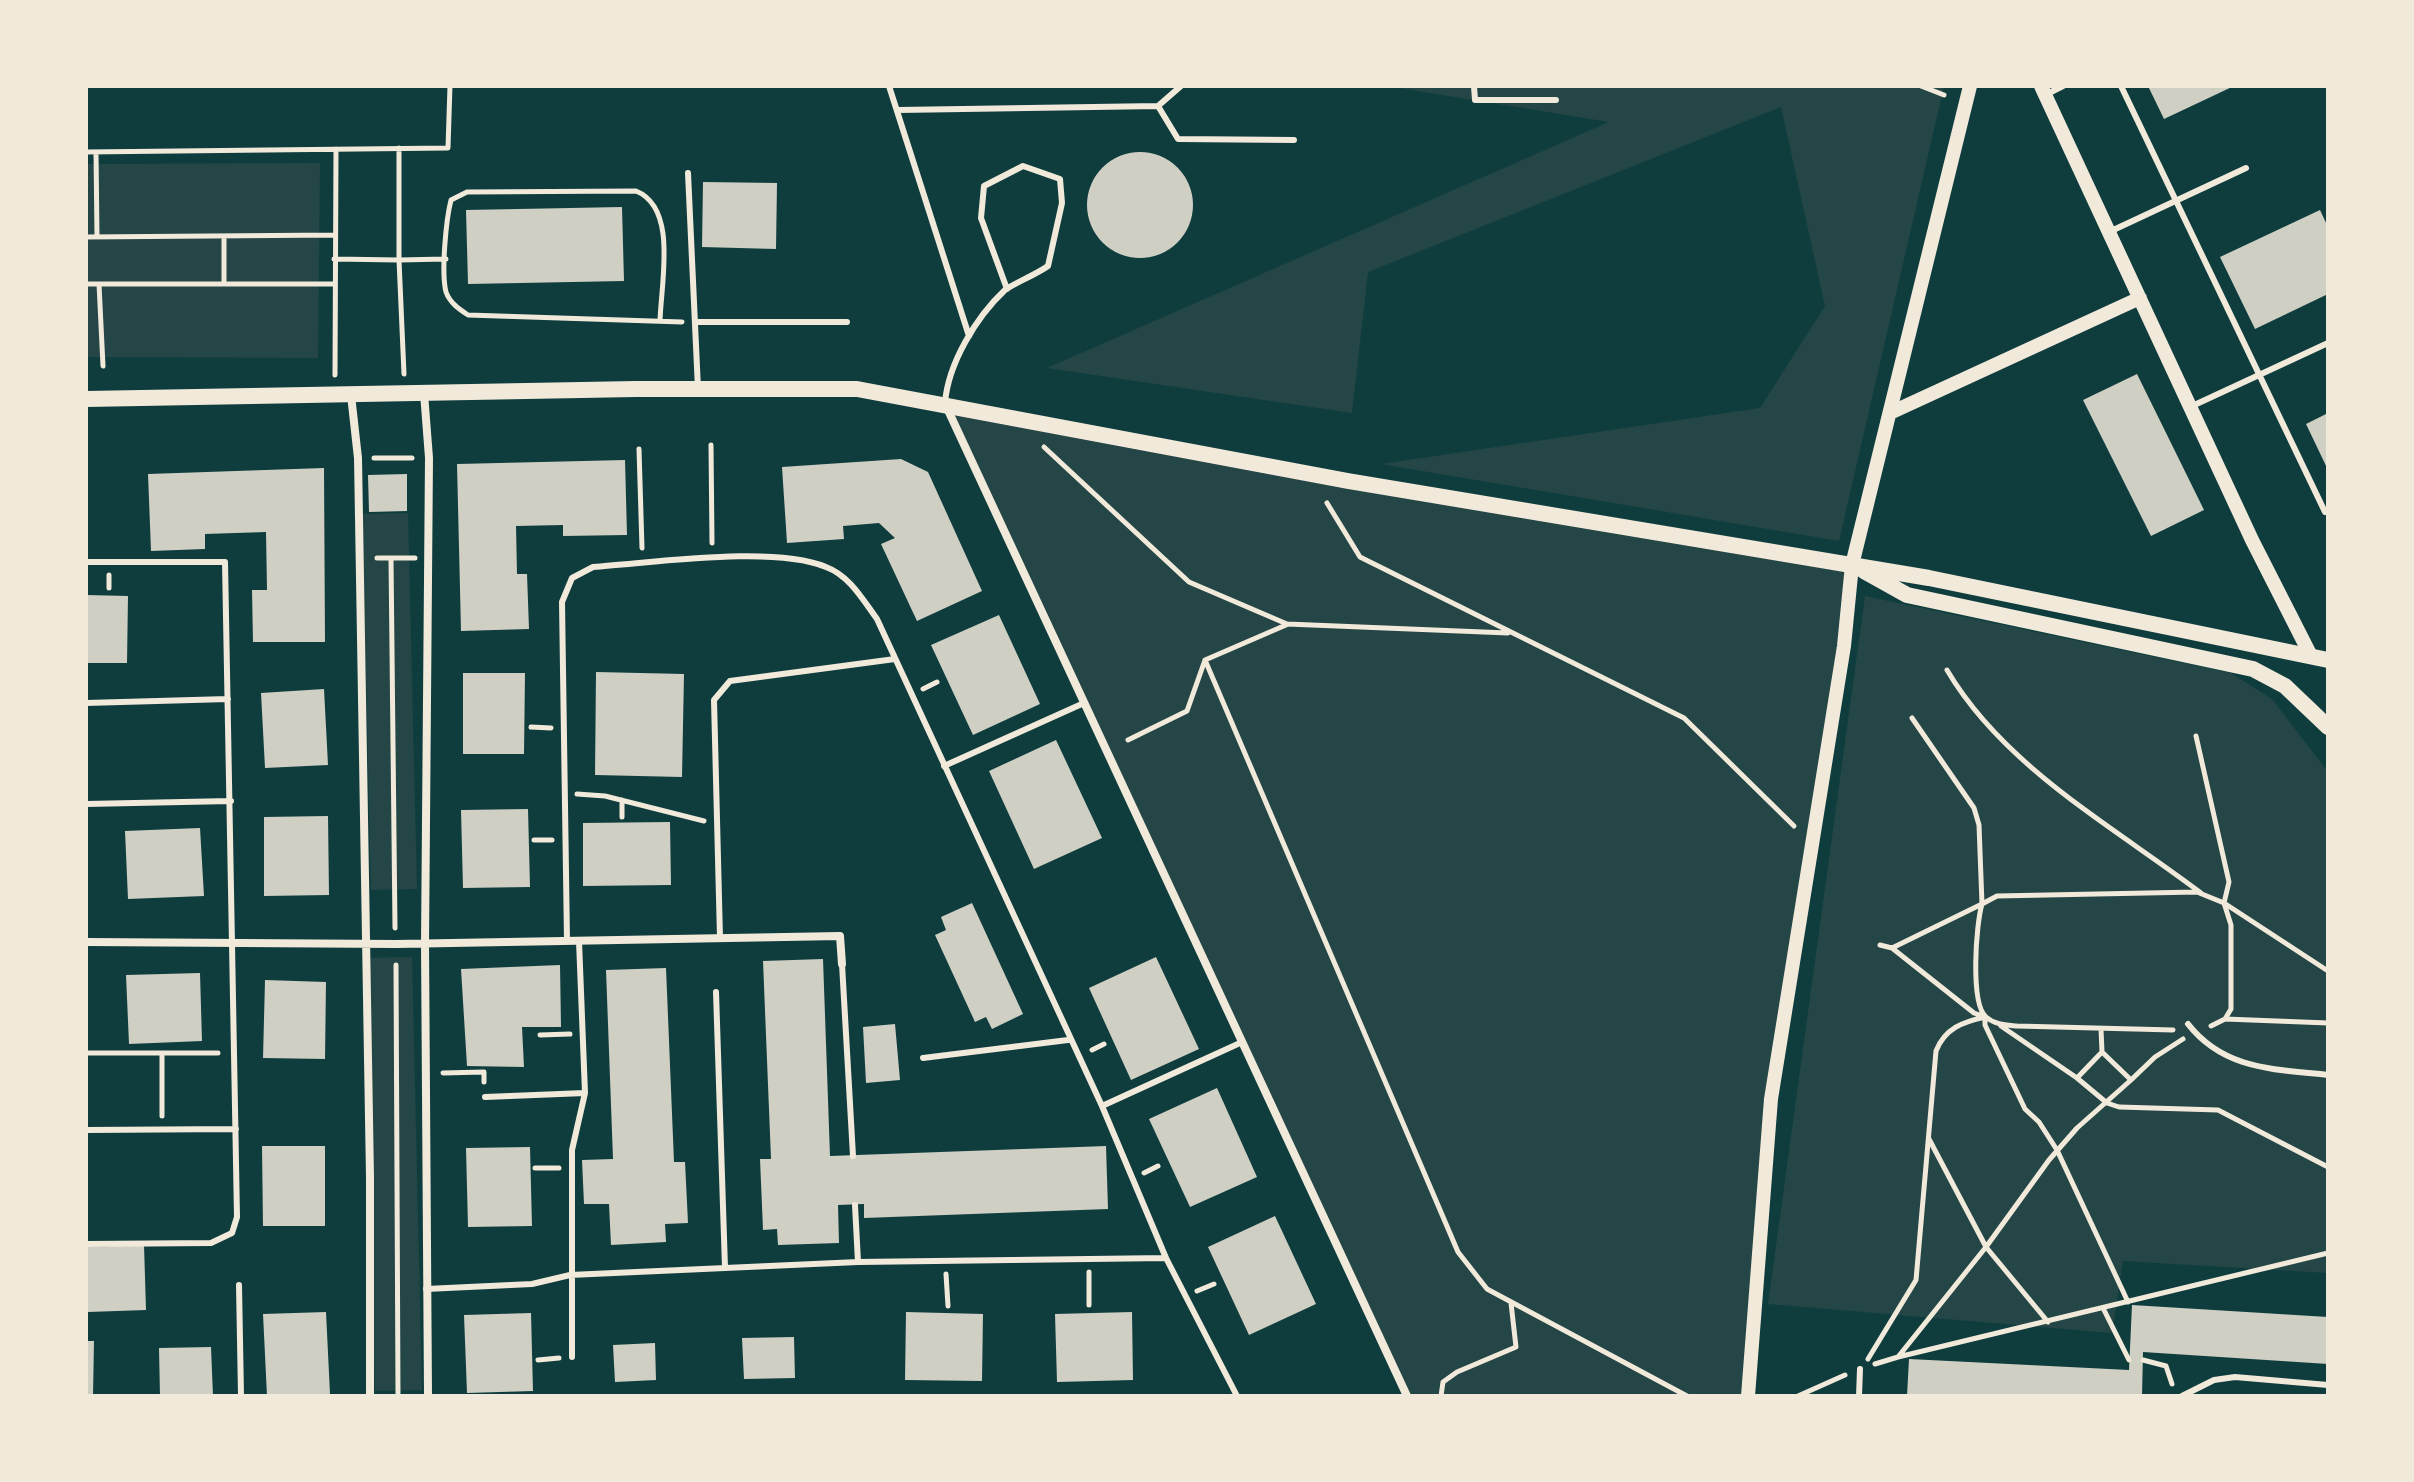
<!DOCTYPE html>
<style>
body{margin:0}
#map{position:relative;width:2414px;height:1482px;overflow:hidden;background:#0f3d3e;font-family:Barlow,sans-serif}
canvas{display:block}
.frame{position:absolute;inset:0;border:88px solid #f1e9da;pointer-events:none}
</style>
<div id="map">
<canvas width="2414" height="1482"></canvas>
<div class="frame"></div>
</div>
<script>
const ctx = document.querySelector('canvas').getContext('2d');
ctx.lineJoin = 'round';
function paint(path, color) {
  ctx.fillStyle = color;
  ctx.fill(path, 'evenodd');
}
function strokePath(path, color, width, dash) {
  ctx.strokeStyle = color;
  ctx.lineWidth = width;
  ctx.lineCap = dash ? 'butt' : 'round';
  ctx.setLineDash(dash || []);
  ctx.stroke(path);
}
const green = new Path2D(`
 M1387,86H1944L1839,541L1381,464L1760,408L1825,306L1781,107L1368,272L1352,413L1047,368L1609,122Z
 M320,163L318,358L86,357V164Z
 M945,403L1852,565L1771,1099L1748,1396H1406Z
 M408,513L417,889L371,890L362,514Z
 M1865,596L2231,673L2272,699L2328,772V1273L2123,1261L2112,1333L1768,1304Z
 M412,957L422,1390L375,1391L365,958Z`);
const building = new Path2D(`
 M2148,86H2234L2164,119Z
 M1087 205a53 53 0 1 1 106 0a53 53 0 1 1-106 0Z
 M703,182L777,183L776,249L702,247Z
 M622,207L624,281L468,284L466,210Z
 M2320,210L2328,227V294L2255,329L2220,257Z
 M2137,374L2204,510L2151,536L2083,400Z
 M2328,413V470L2306,424Z
 M901,459L928,472L982,591L917,621L881,544L895,538L879,523L843,526L844,539L787,543L782,467Z
 M625,460L627,535L563,536V525L516,526L517,574H527L529,629L461,631L457,464Z
 M324,468L325,642H253L252,590H267L266,532L205,534V549L151,551L148,474Z
 M407,474V511L369,512L368,475Z
 M86,595L128,596L127,663H86Z
 M999,615L1040,704L973,735L931,645Z
 M596,672L684,674L682,777L595,775Z
 M463,673H525L524,754H463Z
 M324,689L328,765L265,768L261,693Z
 M1056,740L1102,838L1034,869L989,771Z
 M528,809L530,887L463,888L461,810Z
 M328,816L329,895L264,896V817Z
 M670,822L671,885L583,886V823Z
 M200,828L204,896L128,899L125,831Z
 M972,903L1023,1014L992,1029L986,1017L975,1022L935,935L946,930L941,917Z
 M1156,957L1199,1049L1131,1080L1089,988Z
 M823,959L830,1156L1106,1146L1108,1209L864,1218V1204L838,1205L839,1243L778,1245L777,1229L763,1230L760,1159H771L763,961Z
 M560,965L561,1027H522L524,1067L467,1066L461,969Z
 M666,968L674,1162H685L688,1223L665,1224L666,1242L611,1245L609,1204H584L582,1160L613,1159L606,970Z
 M200,973L202,1041L129,1044L126,975Z
 M265,980L326,982L325,1059L263,1058Z
 M895,1024L900,1080L866,1083L863,1027Z
 M1217,1088L1257,1177L1190,1207L1149,1119Z
 M262,1146H325V1226H263Z
 M530,1147L532,1226L468,1227L466,1148Z
 M1275,1216L1316,1304L1249,1335L1208,1247Z
 M144,1245L146,1310L88,1312L86,1247Z
 M2132,1305L2328,1317V1364L2143,1352L2142,1396H1907L1909,1359L2129,1370Z
 M326,1312L330,1394L267,1396L263,1314Z
 M906,1312L983,1314L982,1381L905,1380Z
 M1132,1312L1133,1380L1057,1382L1055,1314Z
 M531,1313L533,1391L467,1393L464,1315Z
 M794,1337L795,1378L744,1379L742,1338Z
 M86,1341H94L93,1396H86Z
 M655,1343L656,1380L615,1382L613,1345Z
 M211,1347L213,1396H160L159,1348Z`);
const path = new Path2D(`
 M1921,86L1944,95
 M399,148V260L446,259
 M86,152L448,148L450,86
 M96,152L97,237
 M86,237L335,235
 M334,259L399,260L404,374
 M86,284H335
 M99,284L103,366
 M224,284V236
 M660,321C661,282 678,208 636,191L467,192L451,200C446,220 441,272 446,292C450,303 459,309 468,315L682,322
 M335,375L336,149
 M711,445L712,543
 M1044,447L1189,582L1287,624L1508,633
 M639,449L642,548
 M374,458H412
 M1327,503L1360,557L1684,718L1794,826
 M377,558H415
 M391,558L395,928
 M109,588V575
 M1205,660L1458,1252L1487,1289L1687,1396
 M1947,670C2004,767 2114,827 2201,893
 M923,689L937,682
 M531,727L551,728
 M2196,736L2229,882L2224,903L2328,971
 M1128,740L1187,711L1205,660L1286,625
 M577,794L605,796L704,821
 M622,817V800
 M534,840H552
 M1880,945L1892,948L1982,904L1979,825L1974,808L1912,718
 M396,965L398,1396
 M1985,1017V1025L2025,1109L2039,1122L2057,1150L2128,1302
 M2001,1026L2077,1078L2102,1052L2101,1029
 M2211,1026L2225,1019L2328,1023
 M2173,1030L2017,1026C2007,1025 1995,1025 1986,1017C1970,1003 1976,924 1982,904L1997,896L2197,892L2224,903L2231,925V1009L2225,1019
 M540,1035L570,1034
 M1092,1050L1104,1044
 M2102,1052L2131,1080L2155,1057L2183,1039
 M86,1053H218
 M162,1053V1116
 M443,1073L484,1072V1082
 M2077,1078L2107,1103L2119,1107L2218,1110L2328,1167
 M1929,1139L1986,1247L2048,1322
 M535,1168H559
 M1144,1173L1158,1166
 M946,1274L948,1306
 M1197,1291L1214,1284
 M1089,1305V1272
 M2103,1308L2129,1360
 M1898,1357L2328,1253
 M1868,1359L1916,1280L1936,1051C1945,1028 1963,1022 1985,1017L1974,1013L1892,948
 M538,1360L559,1358
 M2143,1360L2166,1366L2172,1384
 M1875,1364L1898,1357L1986,1247L2049,1160L2077,1128L2131,1080
 M1441,1396L1443,1382L1457,1372L1516,1347L1511,1303
 M1798,1396L1845,1375`);
const service = new Path2D(`
 M889,86L969,336
 M1474,86L1475,100H1556
 M2121,86L2325,512
 M2045,95L2063,86
 M1158,106L1178,139L1294,140
 M898,110L1158,106L1181,86
 M688,173L698,389
 M2109,232L2246,168
 M695,322H847
 M945,403C948,364 976,317 1005,290C1013,284 1037,274 1048,266L1062,203L1060,179L1023,166L984,186L981,218L1007,289
 M2190,407L2328,343
 M86,562H225L237,1217L232,1233L211,1243L86,1244
 M86,703L228,699
 M944,766L1084,703
 M86,804L231,801
 M720,938L714,700L730,681L895,659
 M567,941L562,602L572,578L593,567C654,563 773,545 826,567C850,576 863,600 877,619L1102,1106L1166,1258L1237,1396
 M842,964L853,1156
 M716,992L725,1268
 M2188,1024C2224,1070 2274,1069 2328,1075
 M923,1058L1068,1040
 M485,1097L585,1093
 M1102,1106L1240,1043
 M86,1130L236,1129
 M855,1205L858,1262
 M239,1285L241,1396
 M426,1289L532,1284L570,1275L858,1262L1166,1258
 M572,1357V1150L585,1093L579,941
 M1859,1396L1860,1369
 M2182,1396L2214,1380L2235,1377L2328,1385`);
const minor = new Path2D(`
 M424,393L429,458L425,943L428,1396
 M351,395L358,458L370,1178V1396
 M947,408L1407,1396
 M86,942L396,944L840,936L842,964`);
const tertiary = new Path2D(`
 M2041,86L2252,540L2311,656
 M1890,413L2140,298
 M1748,1396L1771,1099L1844,646L1852,565L1970,86`);
const secondary = new Path2D(`
 M86,399L636,389H857L1348,481L1929,578L2328,660
 M1864,571L1907,595L2253,669L2285,686L2328,727`);
paint(green, '#244646');
paint(building, '#cfcfc3');
strokePath(path, '#f1e9da', 5);
strokePath(service, '#f1e9da', 6);
strokePath(minor, '#f1e9da', 8);
strokePath(tertiary, '#f1e9da', 14);
strokePath(secondary, '#f1e9da', 16);
</script>
